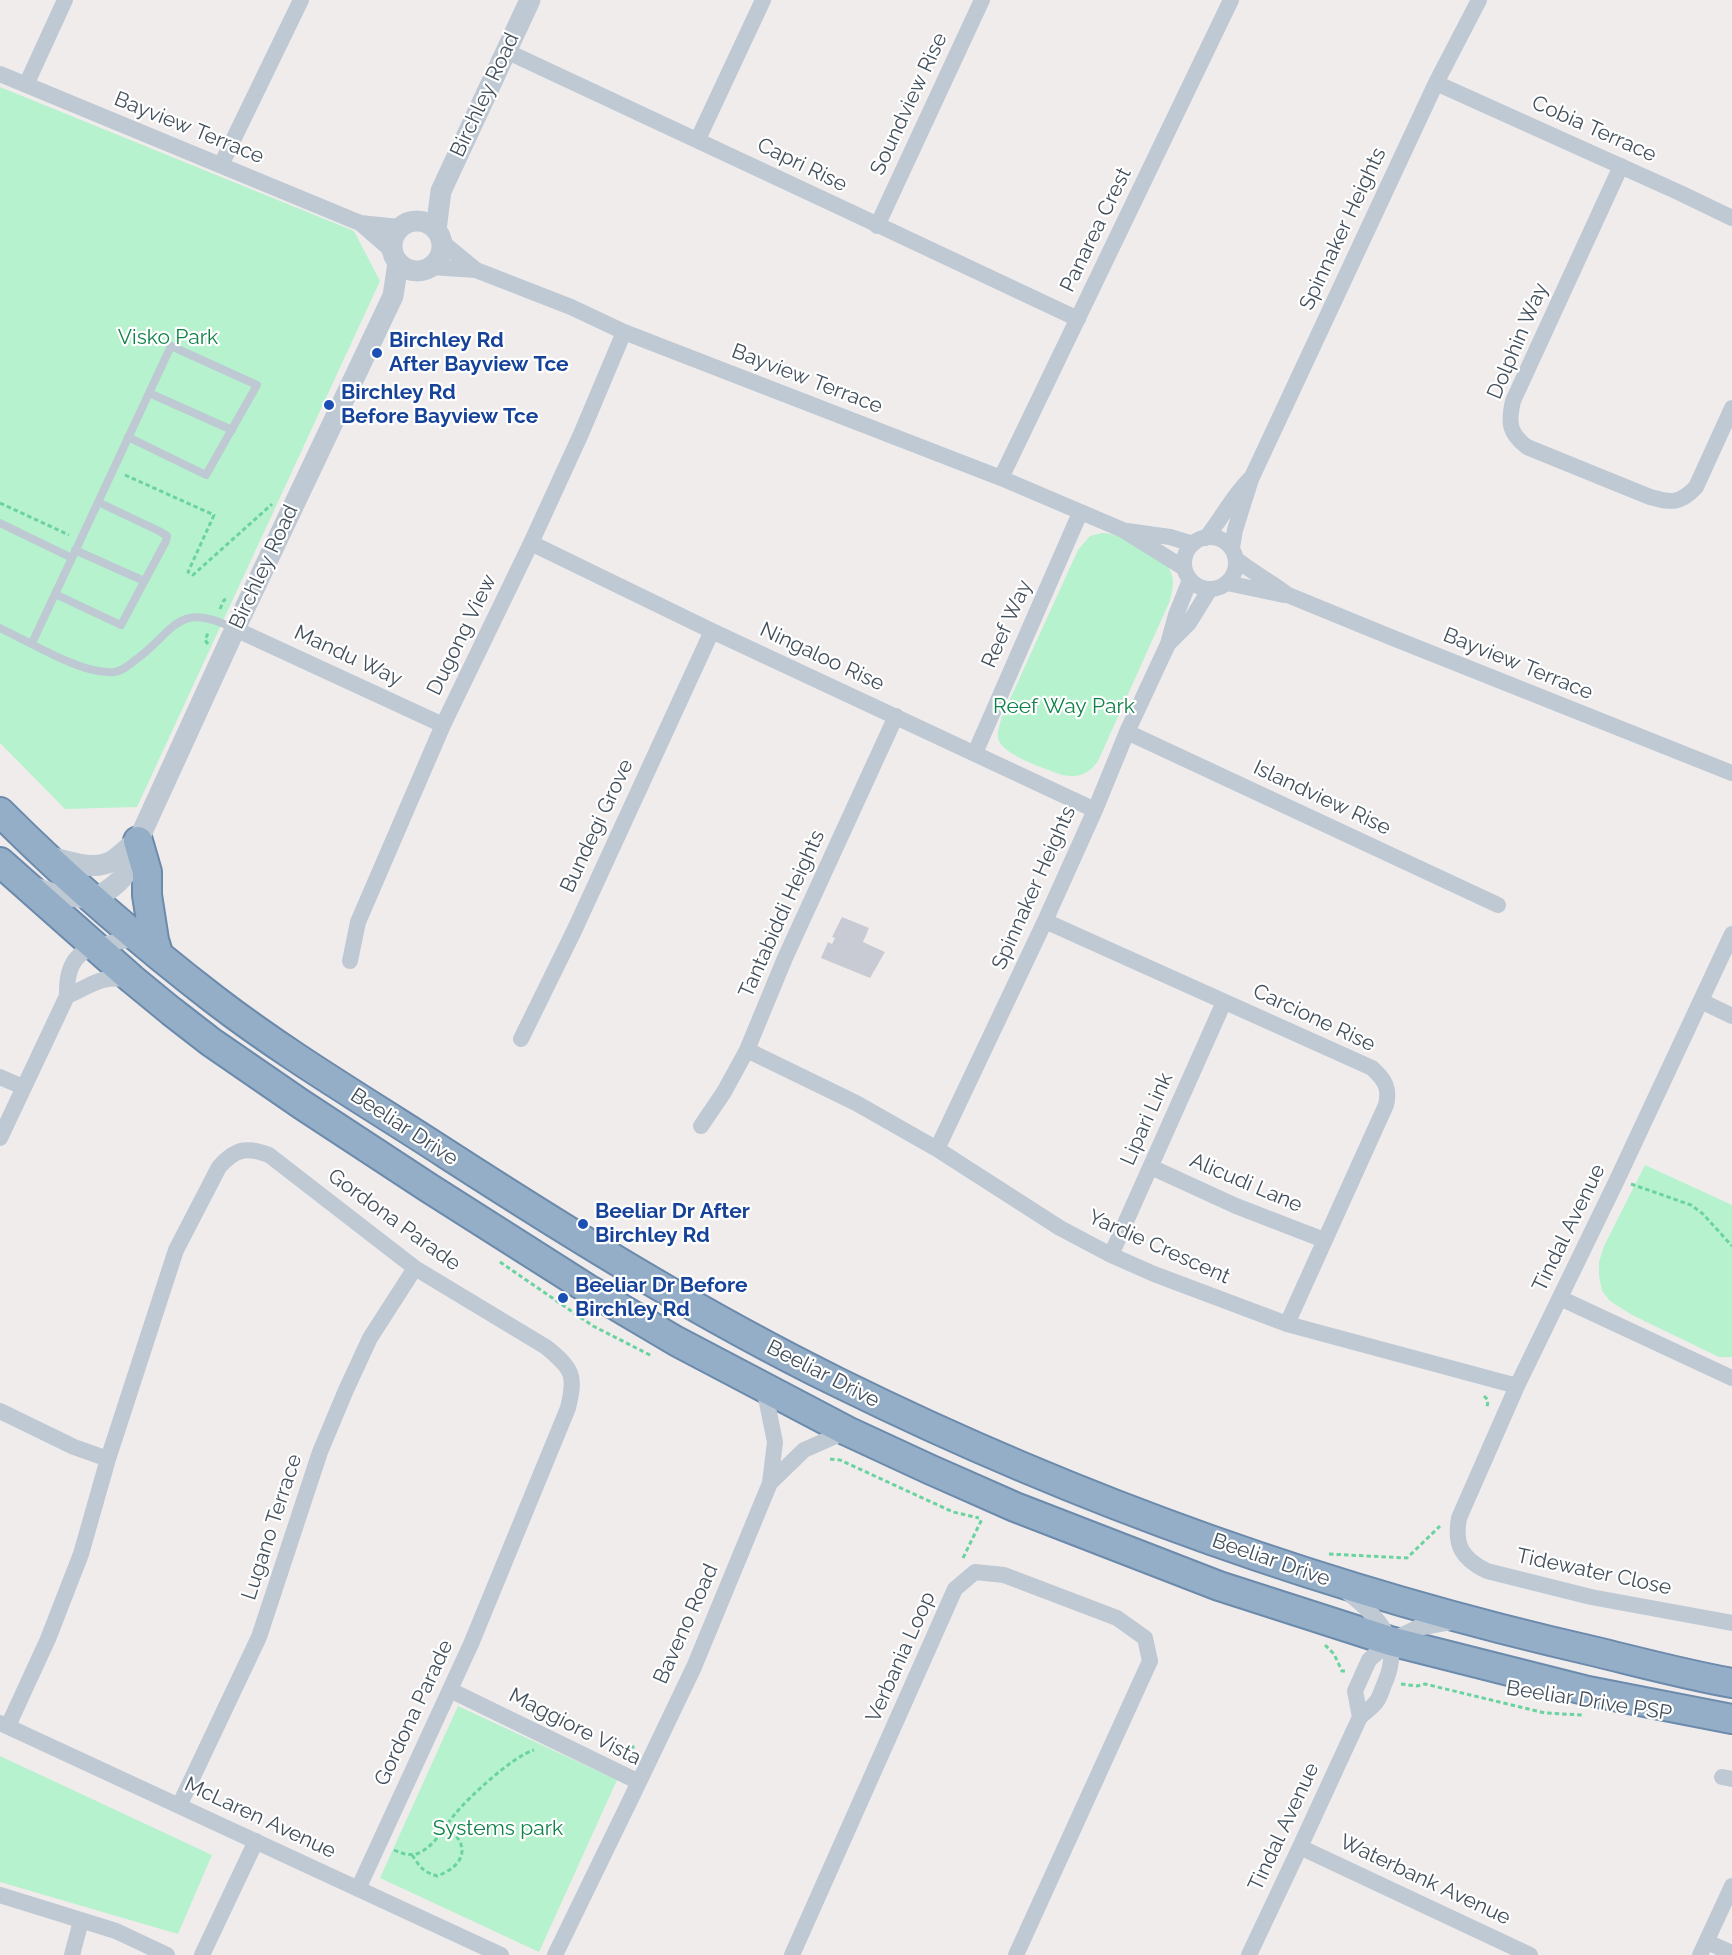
<!DOCTYPE html>
<style>
body{margin:0}
canvas{display:block;background:#f0ecec}
</style>
<canvas width="1732" height="1955"></canvas>
<script>
const ctx = document.querySelector('canvas').getContext('2d');
ctx.lineJoin = 'round';
function paint(path, color) {
  ctx.fillStyle = color;
  ctx.fill(path, 'evenodd');
}
function strokePath(path, color, width, dash) {
  ctx.strokeStyle = color;
  ctx.lineWidth = width;
  ctx.lineCap = dash ? 'butt' : 'round';
  ctx.setLineDash(dash || []);
  ctx.stroke(path);
}
function write(font, color, halo, rows, align = 'center') {
  ctx.font = font + ' Raleway,sans-serif';
  ctx.lineWidth = 4.5;
  ctx.setLineDash([]);
  ctx.textBaseline = 'middle';
  ctx.strokeStyle = halo;
  ctx.fillStyle = color;
  for (const [text, x, y, turn = 0] of rows) {
    ctx.save();
    ctx.translate(x, y);
    ctx.rotate((+turn || 0) * Math.PI / 180);
    ctx.textAlign = isNaN(turn) ? turn : align;
    if (halo) ctx.strokeText(text, 0, 0);
    ctx.fillText(text, 0, 0);
    ctx.restore();
  }
}
const green = new Path2D(`
 M0,87L354,231L380,281L137,807L65,809L0,743Z
 M1102,533C1115,533 1126,540 1137,546C1165,561 1181,568 1169,603L1098,761C1088,775 1078,778 1062,775C1047,769 1001,755 998,738C997,732 1000,725 1001,719L1078,550L1090,536Z
 M1645,1165L1732,1205V1357H1719L1632,1315L1610,1301L1602,1291L1599,1276V1262L1604,1246Z
 M458,1706L617,1780L539,1952L380,1878Z
 M0,1756L212,1855L178,1934L0,1882Z`);
const building = new Path2D(`
 M842,917L869,928L863,942L885,952L870,978L821,958L828,942L832,944L835,938L832,937Z`);
const path = new Path2D(`
 M125,475L214,515L188,572L193,575L272,504
 M0,503L69,535
 M220,609L224,600L228,598
 M208,644L205,640L209,631
 M1631,1184L1691,1205L1703,1214L1732,1246
 M500,1262L593,1326L652,1356
 M1484,1396L1488,1400L1487,1408
 M830,1459L840,1460L953,1512L979,1518
 M1329,1554L1407,1558L1440,1526
 M963,1558L982,1519
 M1325,1645L1334,1654L1342,1671H1346
 M1401,1684L1417,1686L1425,1684L1545,1713L1582,1715
 M619,1756L621,1751L636,1746
 M394,1850C403,1854 412,1857 421,1852C436,1844 444,1827 455,1814C470,1796 512,1757 534,1750
 M412,1855C421,1868 422,1871 437,1876C452,1871 469,1858 459,1840C456,1835 450,1830 446,1826`);
const service = new Path2D(`
 M149,393L232,430
 M0,523L72,558L32,643
 M75,550L144,581
 M72,558L171,346L257,385L206,475L128,437
 M55,594L121,625L166,541L167,536L159,531L98,502
 M0,628C30,642 82,675 114,672C122,671 128,666 134,661C175,632 176,599 235,629`);
const minor = new Path2D(`
 M506,51C698,139 887,230 1078,319
 M0,74L360,223L399,227
 M1436,83L1678,192L1732,218
 M26,85L65,0
 M698,139L763,0
 M221,165L301,0
 M1621,166L1513,401C1508,423 1509,433 1527,447L1650,497C1671,503 1680,504 1696,487L1732,408
 M360,223L391,250
 M877,226L982,0
 M442,242L476,270L571,307L624,332L1001,478L1123,530L1184,568
 M431,267L476,270
 M1001,478L1231,0
 M1127,531L1170,537L1193,544
 M1184 563a26 26 0 1 1 52 0a26 26 0 1 1-52 0Z
 M1206,538C1222,518 1232,497 1250,479
 M531,543L712,631L1095,810
 M1232,548L1235,530L1251,479L1436,83L1479,0
 M1236,559C1253,573 1272,582 1288,595L1393,638L1732,773
 M1227,583L1284,595
 M235,629L443,725
 M1169,643L1189,623L1210,589
 M1127,732L1498,905
 M975,753L1080,513
 M1045,921L1372,1068C1385,1080 1390,1088 1386,1105L1287,1324
 M1732,934L1617,1180L1517,1386L1459,1518C1454,1545 1462,1559 1487,1571L1591,1597L1732,1623
 M350,961L358,922L443,725L531,543L581,434L624,332
 M67,996C95,984 97,976 130,979
 M1701,1001L1732,1016
 M521,1039L574,931L712,631
 M747,1050L856,1103L937,1149L1060,1228L1111,1255L1154,1274L1287,1324L1517,1386
 M0,1077L23,1087
 M701,1126L724,1092L747,1050L785,958L896,716
 M0,1138L67,996C65,943 98,946 139,938
 M937,1149L1045,921L1095,810L1127,732L1168,644L1176,615L1190,580
 M1151,1167L1236,1206L1324,1240
 M1111,1255L1224,1002
 M1560,1298L1732,1378
 M0,1411L74,1447L108,1459
 M770,1483L804,1450L847,1431
 M450,1690L639,1782L555,1955
 M1360,1717L1355,1691L1369,1660L1390,1641L1417,1628L1451,1622
 M0,1723L501,1955
 M8,1726L48,1639L81,1554L108,1459L176,1250L219,1167C235,1149 246,1146 269,1155L415,1268L546,1347C573,1369 576,1375 568,1408L471,1644L358,1889
 M1722,1777L1732,1779
 M639,1782L694,1667L770,1483L775,1442L764,1388
 M179,1806L259,1637L320,1452L346,1390L370,1338L415,1268
 M1300,1847L1530,1955
 M0,1895L116,1931L167,1955
 M1707,1942L1732,1953
 M72,1955L81,1921
 M202,1955L256,1841
 M792,1955L955,1589L975,1572L1004,1575L1117,1618L1145,1638L1150,1661L1016,1955
 M1249,1955L1300,1847L1360,1717C1365,1712 1373,1707 1377,1701C1381,1695 1383,1686 1386,1680C1403,1638 1376,1616 1346,1591
 M1700,1955L1732,1886`);
const tertiary = new Path2D(`
 M392 246a25 25 0 1 1 50 0a25 25 0 1 1-50 0Z
 M436,230L441,191L530,0
 M46,856C66,860 92,872 112,861C121,855 129,846 138,841
 M32,887L54,894L95,899C127,878 126,877 138,841L235,629L393,296L398,263`);
const trunk = new Path2D(`
 M0,812C66,878 141,943 215,1000C288,1056 368,1103 445,1153C572,1235 701,1315 837,1382C1080,1502 1333,1592 1597,1652C1642,1663 1687,1675 1732,1683
 M138,841L147,872V895L154,940L158,953
 M0,862L132,979L171,1011L211,1042L301,1104L429,1188L588,1289L676,1341L847,1431L929,1469L1015,1507L1219,1586L1390,1641L1588,1691L1732,1719`);
const markers = [
 [377,353,6,"#1a4fb4"],
 [329,405,6,"#1a4fb4"],
 [583,1224,6,"#1a4fb4"],
 [563,1298,6,"#1a4fb4"]
];
const streetNames = [
 ["Birchley Road",485,95,-65],
 ["Soundview Rise",909,104,-65],
 ["Bayview Terrace",189,128,22],
 ["Cobia Terrace",1594,129,24],
 ["Capri Rise",802,165,26],
 ["Spinnaker Heights",1343,229,-65],
 ["Panarea Crest",1096,230,-64],
 ["Dolphin Way",1518,341,-67],
 ["Bayview Terrace",807,379,21],
 ["Birchley Road",264,567,-65],
 ["Reef Way",1007,624,-66],
 ["Dugong View",462,635,-64],
 ["Mandu Way",348,656,25],
 ["Ningaloo Rise",822,657,25],
 ["Bayview Terrace",1518,664,22],
 ["Islandview Rise",1322,798,25],
 ["Bundegi Grove",597,826,-65],
 ["Spinnaker Heights",1034,888,-66],
 ["Tantabiddi Heights",782,914,-66],
 ["Carcione Rise",1314,1018,25],
 ["Lipari Link",1147,1119,-66],
 ["Beeliar Drive",404,1127,33],
 ["Alicudi Lane",1246,1183,23],
 ["Gordona Parade",394,1220,36],
 ["Tindal Avenue",1569,1228,-64],
 ["Yardie Crescent",1159,1247,24],
 ["Beeliar Drive",823,1374,27],
 ["Lugano Terrace",272,1527,-72],
 ["Beeliar Drive",1271,1560,19],
 ["Tidewater Close",1594,1572,12],
 ["Baveno Road",686,1624,-66],
 ["Verbania Loop",901,1657,-66],
 ["Beeliar Drive PSP",1589,1701,9],
 ["Gordona Parade",414,1713,-65],
 ["Maggiore Vista",575,1727,27],
 ["McLaren Avenue",260,1818,25],
 ["Tindal Avenue",1284,1827,-65],
 ["Waterbank Avenue",1425,1880,25]
];
const parkNames = [
 ["Visko Park",168,338],
 ["Reef Way Park",1064,707],
 ["Systems park",498,1829]
];
const transitNames = [
 ["Birchley Rd",389,341],
 ["After Bayview Tce",389,365],
 ["Birchley Rd",341,393],
 ["Before Bayview Tce",341,417],
 ["Beeliar Dr After",595,1212],
 ["Birchley Rd",595,1236],
 ["Beeliar Dr Before",575,1286],
 ["Birchley Rd",575,1310]
];
paint(green, '#b6f2cd');
paint(building, '#c8cbd3');
strokePath(trunk, '#6b8aac', 32);
strokePath(path, '#6bd3a0', 3, [4.5, 3]);
strokePath(service, '#bec9d4', 8);
strokePath(minor, '#bec9d4', 16);
strokePath(tertiary, '#bec9d4', 21);
strokePath(trunk, '#94aec8', 28);
for (const [x, y, r, color] of markers) {
  const dot = new Path2D();
  dot.arc(x, y, r, 0, 2 * Math.PI);
  ctx.fillStyle = color;
  ctx.fill(dot);
  strokePath(dot, '#fff', 2);
}
write('21px', '#43505c', '#fff', streetNames);
write('21px', '#0f8248', '#fff', parkNames);
write('bold 21px', '#164399', '#fff', transitNames, 'left');
</script>
